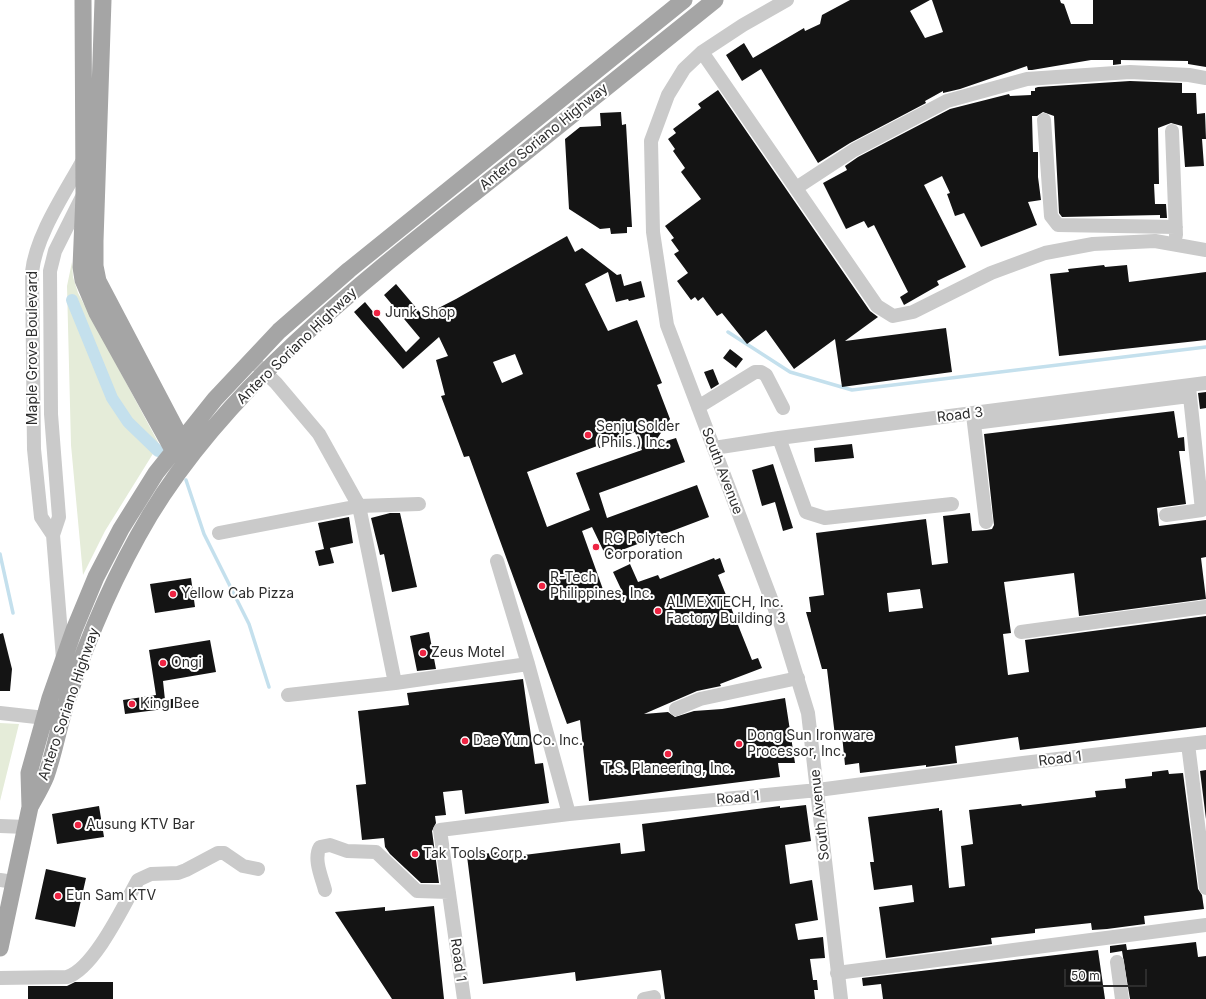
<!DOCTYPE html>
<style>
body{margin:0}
#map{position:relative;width:1206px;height:999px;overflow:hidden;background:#fff;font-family:Inter,sans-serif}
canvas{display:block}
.scale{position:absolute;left:1064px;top:969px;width:83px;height:18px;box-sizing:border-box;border:2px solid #2d2d2d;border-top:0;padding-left:5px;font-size:12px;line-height:14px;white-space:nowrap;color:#2d2d2d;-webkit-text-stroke:3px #fff;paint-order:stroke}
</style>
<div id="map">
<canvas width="1206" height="999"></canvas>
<div class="scale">50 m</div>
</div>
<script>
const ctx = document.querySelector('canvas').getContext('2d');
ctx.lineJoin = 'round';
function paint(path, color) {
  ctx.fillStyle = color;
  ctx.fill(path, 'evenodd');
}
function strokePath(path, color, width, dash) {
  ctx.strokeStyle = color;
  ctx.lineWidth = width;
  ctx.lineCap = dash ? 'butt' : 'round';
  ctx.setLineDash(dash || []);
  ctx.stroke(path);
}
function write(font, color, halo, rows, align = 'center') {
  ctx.font = font + ' Inter,sans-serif';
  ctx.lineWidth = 4;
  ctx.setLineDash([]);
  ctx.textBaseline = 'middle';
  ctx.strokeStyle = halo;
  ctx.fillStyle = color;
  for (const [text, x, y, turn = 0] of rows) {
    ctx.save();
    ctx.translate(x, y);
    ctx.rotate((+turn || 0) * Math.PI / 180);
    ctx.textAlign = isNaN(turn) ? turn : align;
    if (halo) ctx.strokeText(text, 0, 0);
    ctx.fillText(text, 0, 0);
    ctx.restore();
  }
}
const green = new Path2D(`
 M72,262L73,277L78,293L159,444L105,531L83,575L71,445L67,286Z
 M0,723L19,724L0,801Z`);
const stream = new Path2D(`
 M728,332L790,372L852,390L1206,347
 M186,480L204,534L249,624L269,687
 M0,554L13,613`);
const canal = new Path2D(`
 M72,300L112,398L128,422L158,451`);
const building = new Path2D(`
 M850,0H930L910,11L925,38L943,32L932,0H1060L1061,3L1064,4L1071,24H1093V0H1206V67L1188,64V61L1121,60V64L1113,65V60H1091L1032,70H1028L1027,66L960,89L943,93V91L925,101L926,103L850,143L818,163L761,69L742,81L726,55L744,43L753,58L804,28L805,31L820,24L822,15Z
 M1130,81L1182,83V93H1196L1197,114L1205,113L1206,139H1202L1204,166L1185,167L1182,126L1171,123L1158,128L1159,184H1154L1155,204H1166L1167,218H1160V215L1062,217L1059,213L1054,116L1043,112L1037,116H1032L1033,152H1038V177L1041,200L1028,202L1037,225L981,247L964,213L955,216L947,194L950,193L942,176L924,185L966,267L937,281L939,285L904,305L900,297L908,292L874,225L868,228L864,221L846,229L823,183L847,170L845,166L858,157L950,109L1009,94L1010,96L1031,95V91H1035V88L1038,87Z
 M718,90L870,311L878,317L845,341L946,328L952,372L842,387L835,339L794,369L766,330L747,344L722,313L717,316L703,297L698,301L695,297L691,300L677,281L688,273L674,254L679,251L671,240L674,238L665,226L701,199L681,172L685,168L673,151L675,149L668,139L676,133L673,129L701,108L698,104Z
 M621,112L622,125L626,124L632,227H627V233L611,234L610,228L600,229L569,209L565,139L580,127L601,126L600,113Z
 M567,236L575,252L582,248L617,275L621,274L624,286L641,281L645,297L629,301L628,299L616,302L608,272L585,284L608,331L637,320L662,383L657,385L670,419L653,445L676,438L685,462L599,493L607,518L697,485L709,517L606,556L592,527L582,531L605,595L621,589L613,572L630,564L638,582L658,575L660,579L714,558L715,560L720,558L725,572L718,575L752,660L758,658L762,668L720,684L721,686L697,691L644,714L668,712L675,717L694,711L722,709L785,698L795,763H778L780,777L589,801L580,720L567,724L469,456L464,457L441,396L445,395L436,360L448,356L439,337L403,369L354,312L365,302L406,352L420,338L384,295L396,284L423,316L456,299ZM515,354L523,374L502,383L493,362ZM635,432L642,450L576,473L590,510L547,527L527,472Z
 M1104,265L1105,267L1127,265L1129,282L1206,272V340L1059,356L1050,274L1069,272L1068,269Z
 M730,349L743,359L736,368L723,358Z
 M713,369L719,384L711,389L704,372Z
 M1206,392V408L1200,409L1198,393Z
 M1174,411L1178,438L1184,437L1185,451H1179L1186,504L1157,508L1159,526L1206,520V557L1201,558L1206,599L1079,616L1074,573L1004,582L1011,633L1003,634L1008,675L1029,672L1025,640L1206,616V727L1020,750L1018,737L955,746L957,763L926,767V765L860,773L859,763L845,765L842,735L835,736L827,669H822L806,612H811L809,597L824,595L816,533L926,519L932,565L948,563L943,516L970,513L972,531L987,530L992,529L994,525L984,434ZM920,589L923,608L889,612L887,593Z
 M852,444L854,458L815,462L814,448Z
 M773,464L793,528L783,531L775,502L762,506L752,470Z
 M390,513H400L417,587L392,592L384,554L380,555L371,518Z
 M349,517L353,543L330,548L334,563L319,566L315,551L324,549L318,523Z
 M191,578L195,607L155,613L150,584Z
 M429,632L436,669L417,671L410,636Z
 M3,633L12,669L10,691H0V634Z
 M210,640L216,672L163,681L165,700L179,698L180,707L125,714L123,700L156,695L149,650Z
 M523,679L535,764L543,763L549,803L465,814L462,790L443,792L446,815L435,816L436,823L432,831L439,883H421L390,854L385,847L384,838L362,840L356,785L366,784L358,711L409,705L407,693Z
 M1168,770L1169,774L1183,773L1198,889L1202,895L1204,909L1144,916L1145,924L1107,929L1092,930L1091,923L1035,929V933L991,938L992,944L886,958L879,907L914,902L912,885L874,890L870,862H874L868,817L939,808V811L942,810L949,888L965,886L961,846L973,844L969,810L1021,804L1022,806L1096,797L1095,791L1126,788L1125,779L1152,776V772Z
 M1206,770V819L1200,771Z
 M806,805L811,841L785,845L790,884L812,880L818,920L795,924L798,940L823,937L825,958L810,959L813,980H817L818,990H814L815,999H665L661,970L576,981L575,972L483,984L467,856L499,852L500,858L620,843L621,854L645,851L642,824L780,806V808Z
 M99,806L104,837L57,844L52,814Z
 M46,869L86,878L75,927L35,919Z
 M434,906L444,999H392L335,912L385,907V911Z
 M1196,942L1198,957L1206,956V999H1130L1122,951L1110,953V946L1126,944L1127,950Z
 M1098,950L1105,999H883L881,984L863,986L862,978Z
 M75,982H113V999H28V986H67Z`);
const minor = new Path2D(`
 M787,0L743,25L702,52L684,69L668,95L651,141L653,232L667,325L781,625L808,713L841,999
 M702,52L877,306L893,316L913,312L991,273L1045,253L1093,244L1155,241L1206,250
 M1044,120L1051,216L1058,225L1176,227
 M1172,131L1176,235
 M796,188L854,150L947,101L1027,79L1130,72L1189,75L1206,78
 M251,359L276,383L319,434L359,506L395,683
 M698,407L755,372H761L766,375L783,408
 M973,415L986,522
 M974,423L1189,396
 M779,438L806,512L825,518L952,504
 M714,448L779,438L1206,383
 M1166,515L1202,510L1189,387
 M219,533L359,506L419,504
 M53,535L41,517L34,449L32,272C36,235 65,193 83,160
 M497,561L528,664L569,814
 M1021,632L1206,607
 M63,659L53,535L59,517L51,414L50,271L55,251L83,195
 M288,695L395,683L528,664
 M676,709L700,699L798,678
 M0,713L54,719
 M1188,744L1206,888
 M0,826L26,827
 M0,880L14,882
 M325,890C322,878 313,859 320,847L330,845L347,851L376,852L417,891L449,892
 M1117,962L1122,999
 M837,973L1206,925
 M0,978L67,977C94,969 124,905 138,880L151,874L178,873L186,870L218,853H224L243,866L258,869
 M464,999L440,830L569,814L818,790L1023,763L1206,742
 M644,999L654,997`);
const major = new Path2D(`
 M83,0L84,195L81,267L83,280L97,313L173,450L180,455
 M103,0L95,241V266L98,281L181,439L184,448
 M31,805C36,796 42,786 46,776C55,751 59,723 68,698C89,634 116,572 150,515C227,388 358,285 473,194C554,130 634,65 715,0
 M0,948L30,807L29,773L50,698L74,630L96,577L121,529L156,473L215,399L279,331L349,270L684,0`);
const markers = [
 [377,313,4,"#ef2443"],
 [588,435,4,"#ef2443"],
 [596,547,4,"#ef2443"],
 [542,586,4,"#ef2443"],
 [173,594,4,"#ef2443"],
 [658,611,4,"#ef2443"],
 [423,653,4,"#ef2443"],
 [163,663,4,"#ef2443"],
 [132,704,4,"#ef2443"],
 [465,741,4,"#ef2443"],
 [739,744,4,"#ef2443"],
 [668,754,4,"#ef2443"],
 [78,825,4,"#ef2443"],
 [415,854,4,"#ef2443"],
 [58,896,4,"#ef2443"]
];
const streetNames = [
 ["Antero Soriano Highway",544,137,-39],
 ["Antero Soriano Highway",297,346,-44],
 ["Maple Grove Boulevard",33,348,-90],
 ["Road 3",960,415,-7],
 ["South Avenue",722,471,69],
 ["Antero Soriano Highway",69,704,-71],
 ["Road 1",1060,759,-7],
 ["Road 1",738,798,-5],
 ["South Avenue",820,815,-96],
 ["Road 1",458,960,82]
];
const poiNames = [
 ["Junk Shop",385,313],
 ["Senju Solder",596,427],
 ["(Phils.) Inc.",596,443],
 ["RG Polytech",604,539],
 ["Corporation",604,555],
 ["R-Tech",550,578],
 ["Philippines, Inc.",550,594],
 ["Yellow Cab Pizza",181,594],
 ["ALMEXTECH, Inc.",666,603],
 ["Factory Building 3",666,619],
 ["Zeus Motel",431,653],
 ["Ongi",171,663],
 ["King Bee",140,704],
 ["Dong Sun Ironware",747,736],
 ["Processor, Inc.",747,752],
 ["Dae Yun Co. Inc.",473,741],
 ["T.S. Planeering, Inc.",668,769,"center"],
 ["Ausung KTV Bar",86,825],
 ["Tak Tools Corp.",423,854],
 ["Eun Sam KTV",66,896]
];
paint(green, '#e5ecd9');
strokePath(stream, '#c4e0ed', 3.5);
strokePath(canal, '#c4e0ed', 12);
paint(building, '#141414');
strokePath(minor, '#cacaca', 14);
strokePath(major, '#a5a5a5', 17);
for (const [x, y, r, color] of markers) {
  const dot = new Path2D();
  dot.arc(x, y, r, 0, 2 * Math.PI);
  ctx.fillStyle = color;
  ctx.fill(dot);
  strokePath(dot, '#fff', 1.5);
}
write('14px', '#2d2d2d', '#fff', streetNames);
write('14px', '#2d2d2d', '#fff', poiNames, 'left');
</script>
